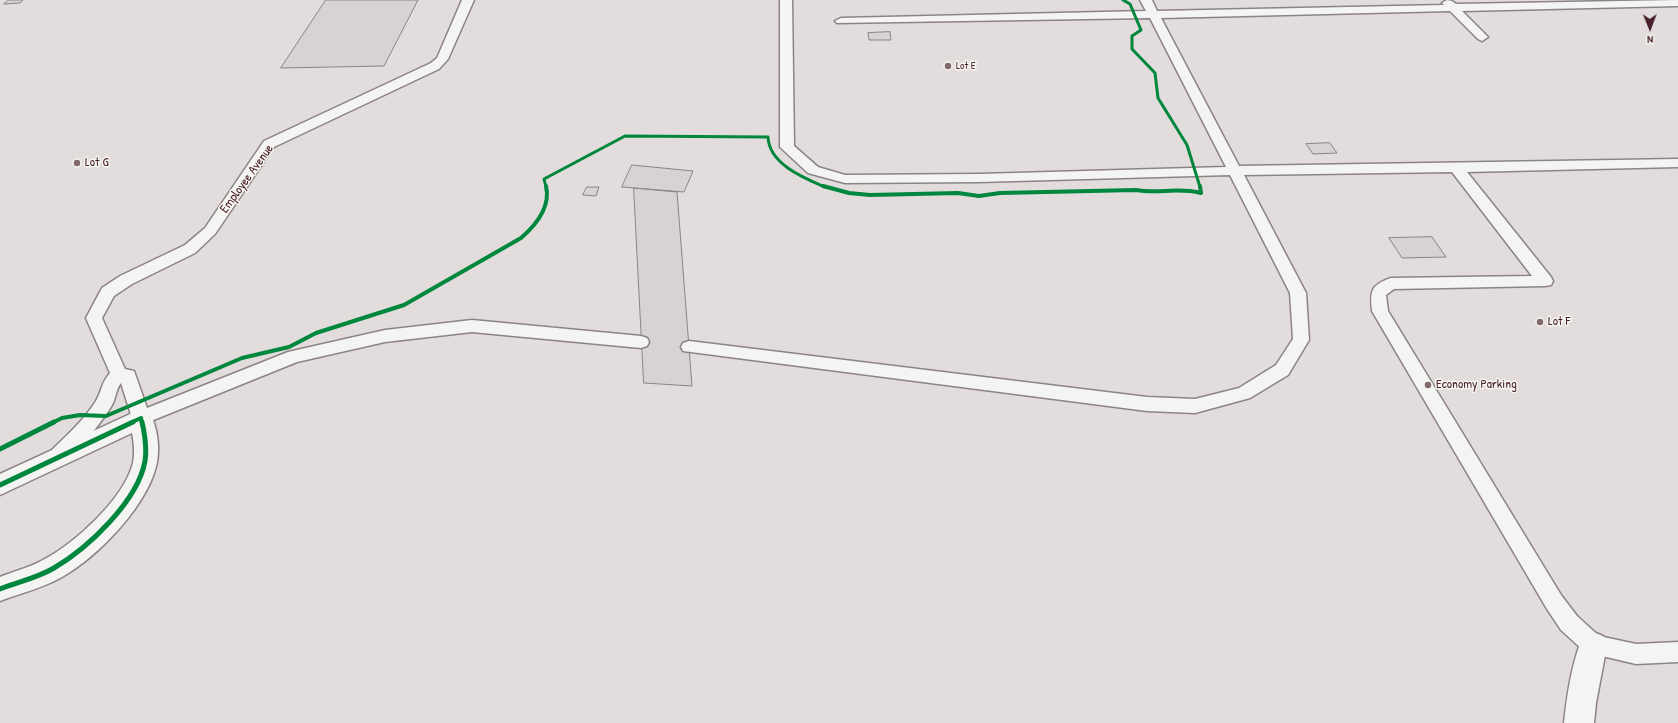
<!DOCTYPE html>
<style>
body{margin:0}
#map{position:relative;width:1678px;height:723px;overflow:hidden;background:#eeedeb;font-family:"Patrick Hand",sans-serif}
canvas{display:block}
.north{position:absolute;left:1630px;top:8px;width:40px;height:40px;-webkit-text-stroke:3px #f6f6f2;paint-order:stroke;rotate:179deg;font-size:11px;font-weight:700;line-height:16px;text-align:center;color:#4a1f2b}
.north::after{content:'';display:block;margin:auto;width:14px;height:18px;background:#4a1f2b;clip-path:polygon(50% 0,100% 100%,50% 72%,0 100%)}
</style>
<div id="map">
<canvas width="1678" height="723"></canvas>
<div class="north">N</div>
</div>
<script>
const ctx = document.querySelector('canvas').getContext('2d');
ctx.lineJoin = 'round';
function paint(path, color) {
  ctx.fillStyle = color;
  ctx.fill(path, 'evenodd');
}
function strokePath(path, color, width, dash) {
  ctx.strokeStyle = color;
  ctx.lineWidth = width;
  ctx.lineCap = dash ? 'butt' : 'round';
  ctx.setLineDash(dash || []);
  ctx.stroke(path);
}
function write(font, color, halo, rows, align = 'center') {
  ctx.font = font + ' "Patrick Hand",sans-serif';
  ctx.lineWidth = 3;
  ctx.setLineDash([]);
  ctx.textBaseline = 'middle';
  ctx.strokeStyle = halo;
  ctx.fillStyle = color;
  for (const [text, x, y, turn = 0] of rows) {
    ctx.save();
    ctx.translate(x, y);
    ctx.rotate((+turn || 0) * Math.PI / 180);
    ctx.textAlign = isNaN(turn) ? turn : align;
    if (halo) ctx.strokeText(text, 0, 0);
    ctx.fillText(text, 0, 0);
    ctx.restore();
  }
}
const built = new Path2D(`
 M0,0H1678V723H0Z`);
const building = new Path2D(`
 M9,0H23L20,3L4,4Z
 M326,0H418L384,66L281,68Z
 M890,32L891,40H869L868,33Z
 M1330,143L1337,153L1313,154L1306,144Z
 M632,165L693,171L684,192L622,187Z
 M587,187H599L596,196L583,195Z
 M634,188L677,192L692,386L644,383Z
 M1432,237L1446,257L1402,258L1389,238Z`);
const lane = new Path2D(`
 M462,0H474L448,59L439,69L274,147L215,234L195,253L132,284L114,296L102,318L125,369L134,371L147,408L288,352L385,330L472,320L641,336L647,338L649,342L647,346L641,348L472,332L385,342L297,362L141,425L135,423L132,418L121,383C116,389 116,398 112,405C105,418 75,456 63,462C59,464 56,463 51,461L49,456L51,451C67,435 84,420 96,401C102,391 101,383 110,373L86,318L102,288L120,276L185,245L205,228L264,141L431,63L437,58Z
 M780,0H792L794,146L818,167L845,175L979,174L1226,167L1150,18L837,23L835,21L841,18L1146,11L1140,0H1152L1157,11L1444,5L1442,3L1447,0L1452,1L1456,4L1678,0V6L1462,11L1488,37L1482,41L1478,39L1450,11L1161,18L1239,166L1678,159V167L1467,172L1551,277L1553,281L1551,285L1545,286L1394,289L1386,295L1388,311L1561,595L1577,616L1599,636L1636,644L1678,642V662L1636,664L1585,652L1561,630L1547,609L1372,311C1370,292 1370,285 1391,278L1532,276L1452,172L1244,175L1306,293L1309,340L1288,375L1250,398L1195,413L1147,411L683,351L681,347L683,343L689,341L1147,397L1195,399L1239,388L1276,365L1293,339L1290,293L1230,175L979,182L845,183L808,173L780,147Z`);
const street = new Path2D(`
 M141,409L149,411C157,426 160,446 157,462C149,504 99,556 62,577C43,588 21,593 0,601V577C14,571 29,568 43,560C74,544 124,499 133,463C135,453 134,443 132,433L0,495V474Z
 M1593,632L1603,636L1607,645L1596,703L1594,723H1564C1567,694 1572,662 1583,636Z`);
const cyclewayFar2 = new Path2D(`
 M1123,0L1130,4L1141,30L1132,36V49L1155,73L1158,98L1187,145L1200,187
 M546,187L544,179L625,136L768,137C769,164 804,178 825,187`);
const cyclewayFar1 = new Path2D(`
 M823,186L849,193L870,195L958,193L979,196L1000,193L1136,190C1159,194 1177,187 1201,193L1200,186
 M52,423L62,418L80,415L106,416L242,358L289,347L316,333L404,305L521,238C536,225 551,207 546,186
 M130,423L141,418L142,423`);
const cycleway = new Path2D(`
 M0,449L54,422
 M0,485L133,422
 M0,589C18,582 37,578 54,568C88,548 138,501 145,461C147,448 145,435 142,422`);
const markers = [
 [948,66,4,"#83676e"],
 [77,163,4,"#83676e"],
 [1540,322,4,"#83676e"],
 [1428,385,4,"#83676e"]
];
const farPoinames = [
 ["Lot E",956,66]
];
const poiNames = [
 ["Lot G",85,163],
 ["Lot F",1548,322],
 ["Economy Parking",1436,385]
];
const streetNames = [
 ["Employee Avenue",247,179,-54]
];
paint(built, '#e2dddc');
paint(building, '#d6d3d2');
strokePath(building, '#8c8385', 1);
strokePath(lane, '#8c8385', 3);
strokePath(street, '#8c8385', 3);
paint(lane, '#f4f4f2');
paint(street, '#f4f4f2');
strokePath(cyclewayFar2, '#00873e', 3);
strokePath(cyclewayFar1, '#00873e', 4);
strokePath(cycleway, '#00873e', 5);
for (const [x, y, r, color] of markers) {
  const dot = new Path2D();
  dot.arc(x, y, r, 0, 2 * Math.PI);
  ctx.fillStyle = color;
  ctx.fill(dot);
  strokePath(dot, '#f6f6f2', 1.5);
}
write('11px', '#4a1f2b', '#f6f6f2', farPoinames, 'left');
write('13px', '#4a1f2b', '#f6f6f2', poiNames, 'left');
write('13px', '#4a1f2b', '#f6f6f2', streetNames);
</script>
